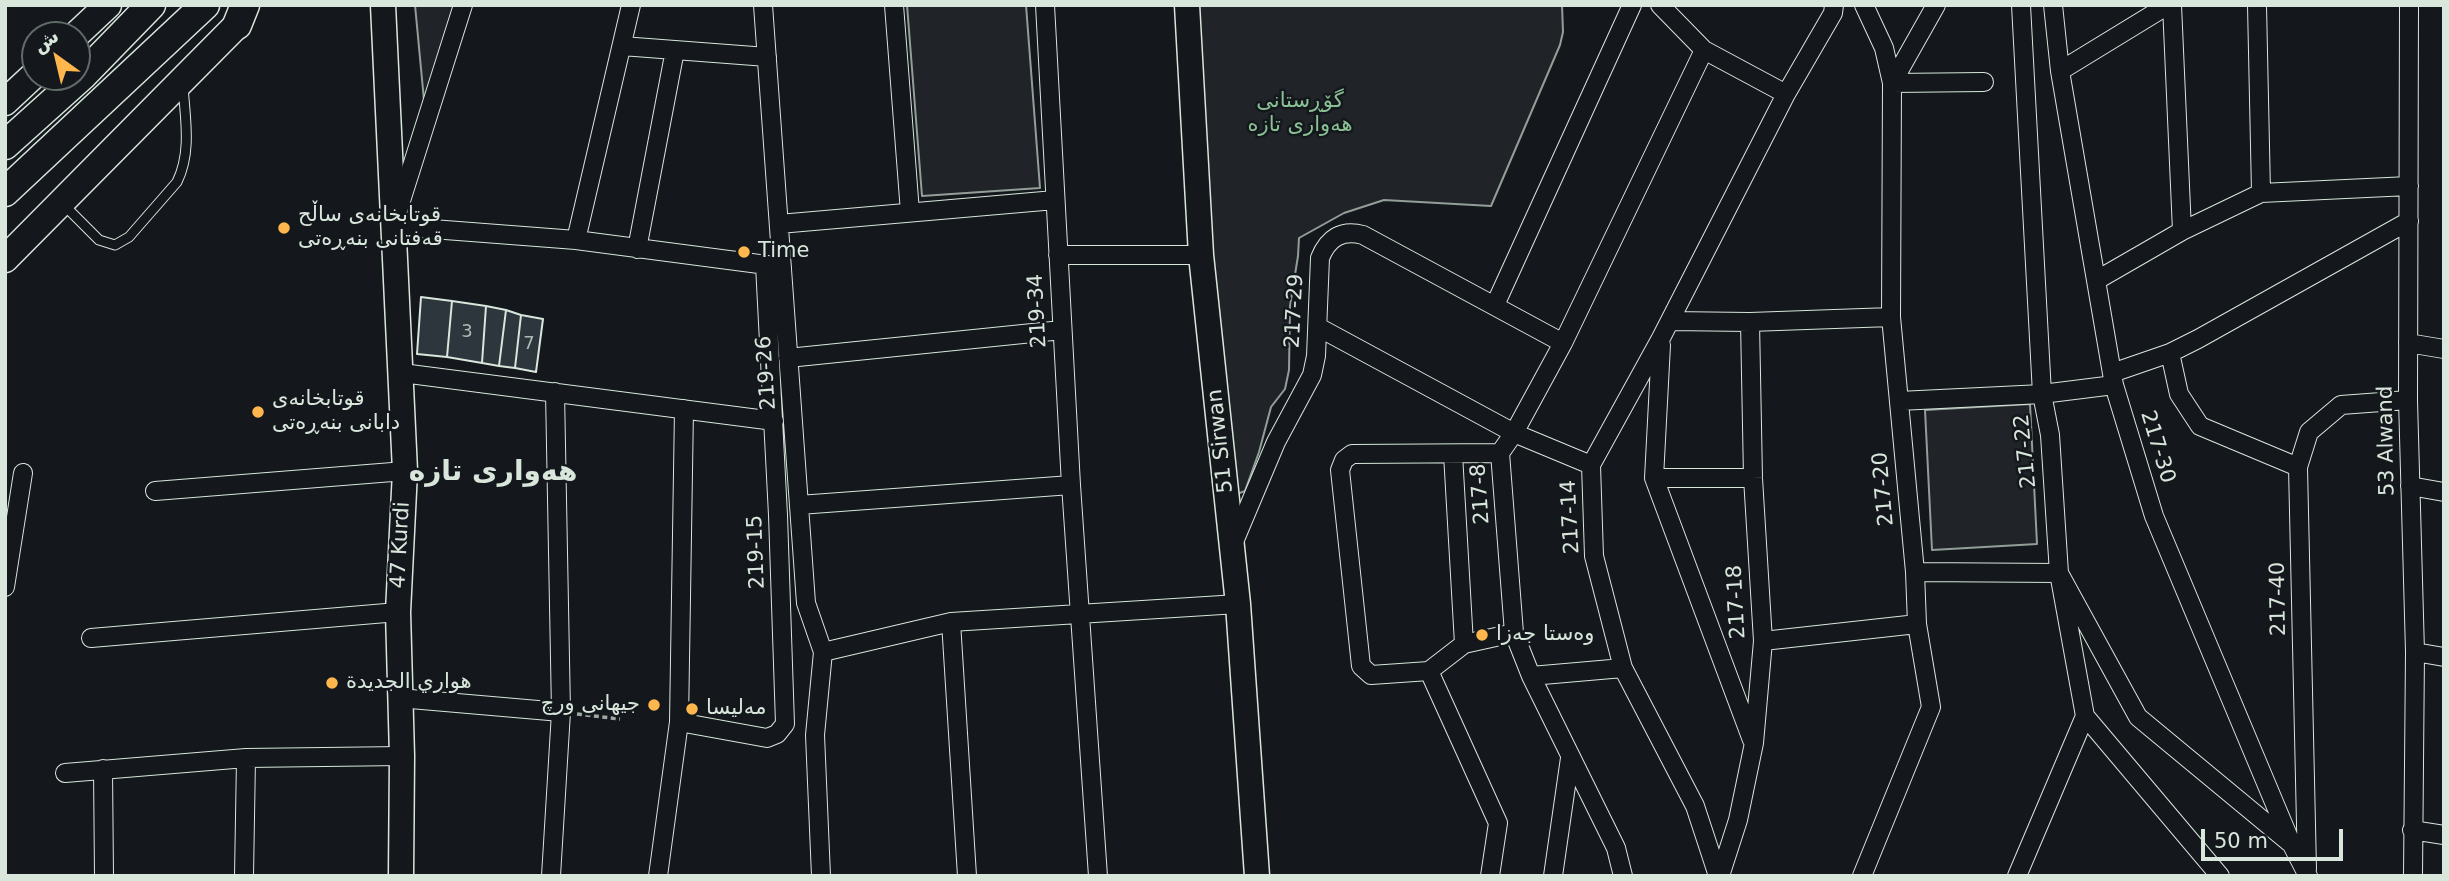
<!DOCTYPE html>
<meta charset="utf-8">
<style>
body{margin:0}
#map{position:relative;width:2449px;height:881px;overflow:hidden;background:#14181c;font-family:"DejaVu Sans","Noto Sans Arabic",sans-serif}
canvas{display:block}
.frame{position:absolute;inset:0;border:7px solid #d8e6dc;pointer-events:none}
.north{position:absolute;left:21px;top:21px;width:70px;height:70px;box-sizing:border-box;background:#14181c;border:2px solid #626a69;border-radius:50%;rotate:326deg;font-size:19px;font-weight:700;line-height:28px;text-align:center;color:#d8e6dc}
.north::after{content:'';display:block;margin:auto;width:24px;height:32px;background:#ffb74d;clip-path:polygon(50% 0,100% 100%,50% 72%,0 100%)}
.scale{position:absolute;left:2201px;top:829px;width:142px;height:32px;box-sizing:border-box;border:4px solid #d8e6dc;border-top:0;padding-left:9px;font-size:21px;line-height:24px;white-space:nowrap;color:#d8e6dc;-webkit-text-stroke:5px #14181c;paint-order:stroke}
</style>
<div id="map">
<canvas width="2449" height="881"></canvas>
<div class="frame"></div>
<div class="north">ش</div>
<div class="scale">50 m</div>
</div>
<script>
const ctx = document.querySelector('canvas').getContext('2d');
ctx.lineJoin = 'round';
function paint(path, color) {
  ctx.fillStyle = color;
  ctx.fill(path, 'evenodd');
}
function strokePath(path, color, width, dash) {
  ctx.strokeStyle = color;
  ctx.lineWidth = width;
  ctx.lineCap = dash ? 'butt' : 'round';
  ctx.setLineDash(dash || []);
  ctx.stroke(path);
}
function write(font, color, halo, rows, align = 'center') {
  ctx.font = font + ' "DejaVu Sans","Noto Sans Arabic",sans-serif';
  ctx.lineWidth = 5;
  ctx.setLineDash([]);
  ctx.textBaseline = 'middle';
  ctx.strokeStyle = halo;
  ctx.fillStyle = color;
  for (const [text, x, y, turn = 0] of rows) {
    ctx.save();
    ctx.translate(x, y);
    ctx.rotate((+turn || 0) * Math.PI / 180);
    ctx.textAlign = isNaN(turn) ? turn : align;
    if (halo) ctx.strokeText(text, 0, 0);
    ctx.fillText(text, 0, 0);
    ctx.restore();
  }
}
const green = new Path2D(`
 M415,5H456L425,111Z
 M907,5H1026L1040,188L922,196Z
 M1185,5H1562L1563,32L1560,45L1491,206L1384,200L1344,213L1299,238L1298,256L1290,306L1289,370L1285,389L1271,407L1259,452L1245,491L1229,497Z
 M2030,404L2037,544L1932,550L1925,410Z`);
const building = new Path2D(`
 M421,297L452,301L447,357L417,354Z
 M452,301L486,306L482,363L447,357Z
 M486,306L506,310L499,366L482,363Z
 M506,310L521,315L515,368L499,366Z
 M521,315L543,319L536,372L515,368Z`);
const path = new Path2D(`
 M577,714L620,719`);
const service = new Path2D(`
 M63,204L99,240L115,245L129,237L177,182C192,152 185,117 183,86`);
const minor = new Path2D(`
 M463,5L393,226L576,240L782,267
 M763,5L806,603L823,652L815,735L821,876
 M894,5L910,212
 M1045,5L1071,485L1098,876
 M1660,5L1704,50L1786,94
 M2053,5L2060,71L2114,385L2154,516L2292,845L2308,876
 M2172,5L2182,231
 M2257,5L2261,193
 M2409,5L2408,400L2415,652L2413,876
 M622,46L767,57
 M2060,71L2168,5
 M1892,83L1984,82
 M1892,83L1936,5
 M779,224L1055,200
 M576,240L631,5
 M637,249L675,50
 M1058,255H1201
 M2097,280L2182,231L2261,193L2409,186
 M1495,305L1632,5
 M1670,321L1750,322L1891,317
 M1318,327L1514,433L1591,465
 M2408,343L2444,349
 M1661,345L1654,478L1752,740
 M2170,353L2179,394L2200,426L2298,467
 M788,358L1062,330
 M402,373L774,421
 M2112,373L2170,353L2198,339L2409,221
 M1899,401L2042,394L2114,385
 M1500,453L1352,454L1344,460L1340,470L1361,666L1371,675L1429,671L1464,644L1514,633
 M1453,454L1464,644
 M1654,478H1753
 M2410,486L2444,492
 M155,491L405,471
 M799,505L1071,485
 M1233,544L1276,442L1312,375L1316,356L1320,258C1328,238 1342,229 1363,235L1563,343
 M1915,572L2059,573L2138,717L2289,842
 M5,587L23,473
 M951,622L967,876
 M91,638L398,612
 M1763,641L1917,624
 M823,652L951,622L1238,604
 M2415,652L2444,657
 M1429,671L1498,823L1490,876
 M1531,676L1623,668
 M399,698L561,712
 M2085,716L2220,876
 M679,722L767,738L777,734L785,724L778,515L765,265
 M103,769L104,876
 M65,773L246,758L402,756
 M2412,830L2444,835
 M2307,869L2298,467L2309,432L2341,405L2408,400
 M244,876L246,758
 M551,876L561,712L555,392
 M658,876L679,722L684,409
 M1553,876L1570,758
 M1623,876L1616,848L1531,676L1514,633L1500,453L1514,433L1563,343L1704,50
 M1718,876L1695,806L1623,668L1594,556L1591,465L1661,338L1786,94L1833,13L1834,5
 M1720,876L1738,820L1754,743L1763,641L1753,478L1750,322
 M1862,876L1931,707L1917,624L1915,572L1891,317L1892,83L1884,48L1864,5
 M2017,876L2085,716L2059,573L2050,435L2042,394L2021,5`);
const secondary = new Path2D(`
 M383,5L405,471L398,612L402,756L401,876
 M1187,5L1201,255L1238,604L1257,876`);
const primary = new Path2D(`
 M76,35L108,5
 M5,102L35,74
 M5,259L237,25`);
const trunk = new Path2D(`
 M237,25L245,5
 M5,145L83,75L151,5
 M5,192L205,5`);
const markers = [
 [284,228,7,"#ffb74d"],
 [744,252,7,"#ffb74d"],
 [258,412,7,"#ffb74d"],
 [1482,635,7,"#ffb74d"],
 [332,683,7,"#ffb74d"],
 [654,705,7,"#ffb74d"],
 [692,709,7,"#ffb74d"]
];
const numberNames = [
 ["3",467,332],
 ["7",529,344]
];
const parkNames = [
 ["گۆڕستانی",1300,102],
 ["هەواری تازە",1300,126]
];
const poiNames = [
 ["قوتابخانەی ساڵح",298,216],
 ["قەفتانی بنەڕەتی",298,240],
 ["Time",758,252],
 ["قوتابخانەی",272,400],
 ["دابانی بنەڕەتی",272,424],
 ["وەستا جەزا",1496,635],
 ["هواري الجديدة",346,683],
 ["جیهانی ورچ",640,705,"right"],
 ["مەلیسا",706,709]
];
const streetNames = [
 ["219-34",1038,311,-93],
 ["217-29",1295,311,-87],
 ["219-26",767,373,-94],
 ["51 Sirwan",1221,441,-96],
 ["53 Alwand",2387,441,-91],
 ["217-30",2157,447,73],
 ["217-22",2026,451,-96],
 ["217-20",1884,489,-95],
 ["217-8",1481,494,-94],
 ["217-14",1571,517,-93],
 ["47 Kurdi",401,545,-87],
 ["219-15",757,552,-92],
 ["217-40",2279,599,-91],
 ["217-18",1737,602,-93]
];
const districtNames = [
 ["هەواری تازە",493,473]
];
paint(green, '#202428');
strokePath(green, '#939e99', 2);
paint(building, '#2c363c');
strokePath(building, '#d8e6dc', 2);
strokePath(service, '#d8e6dc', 11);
strokePath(minor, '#d8e6dc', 20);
strokePath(secondary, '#d8e6dc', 27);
strokePath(primary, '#d8e6dc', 29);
strokePath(trunk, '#d8e6dc', 31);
strokePath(path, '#9da8a2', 3.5, [5, 3.5]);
strokePath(service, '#14181c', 9);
strokePath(minor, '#14181c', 18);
strokePath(secondary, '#14181c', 24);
strokePath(primary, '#14181c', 26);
strokePath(trunk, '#14181c', 28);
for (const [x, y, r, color] of markers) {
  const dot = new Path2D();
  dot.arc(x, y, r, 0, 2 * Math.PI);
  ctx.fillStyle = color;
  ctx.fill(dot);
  strokePath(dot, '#14181c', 2.5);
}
write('18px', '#adbab4', null, numberNames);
write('21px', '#8ac095', '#14181c', parkNames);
write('21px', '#d8e6dc', '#14181c', poiNames, 'left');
write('21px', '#d8e6dc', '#14181c', streetNames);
write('bold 28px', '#d8e6dc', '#14181c', districtNames);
</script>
